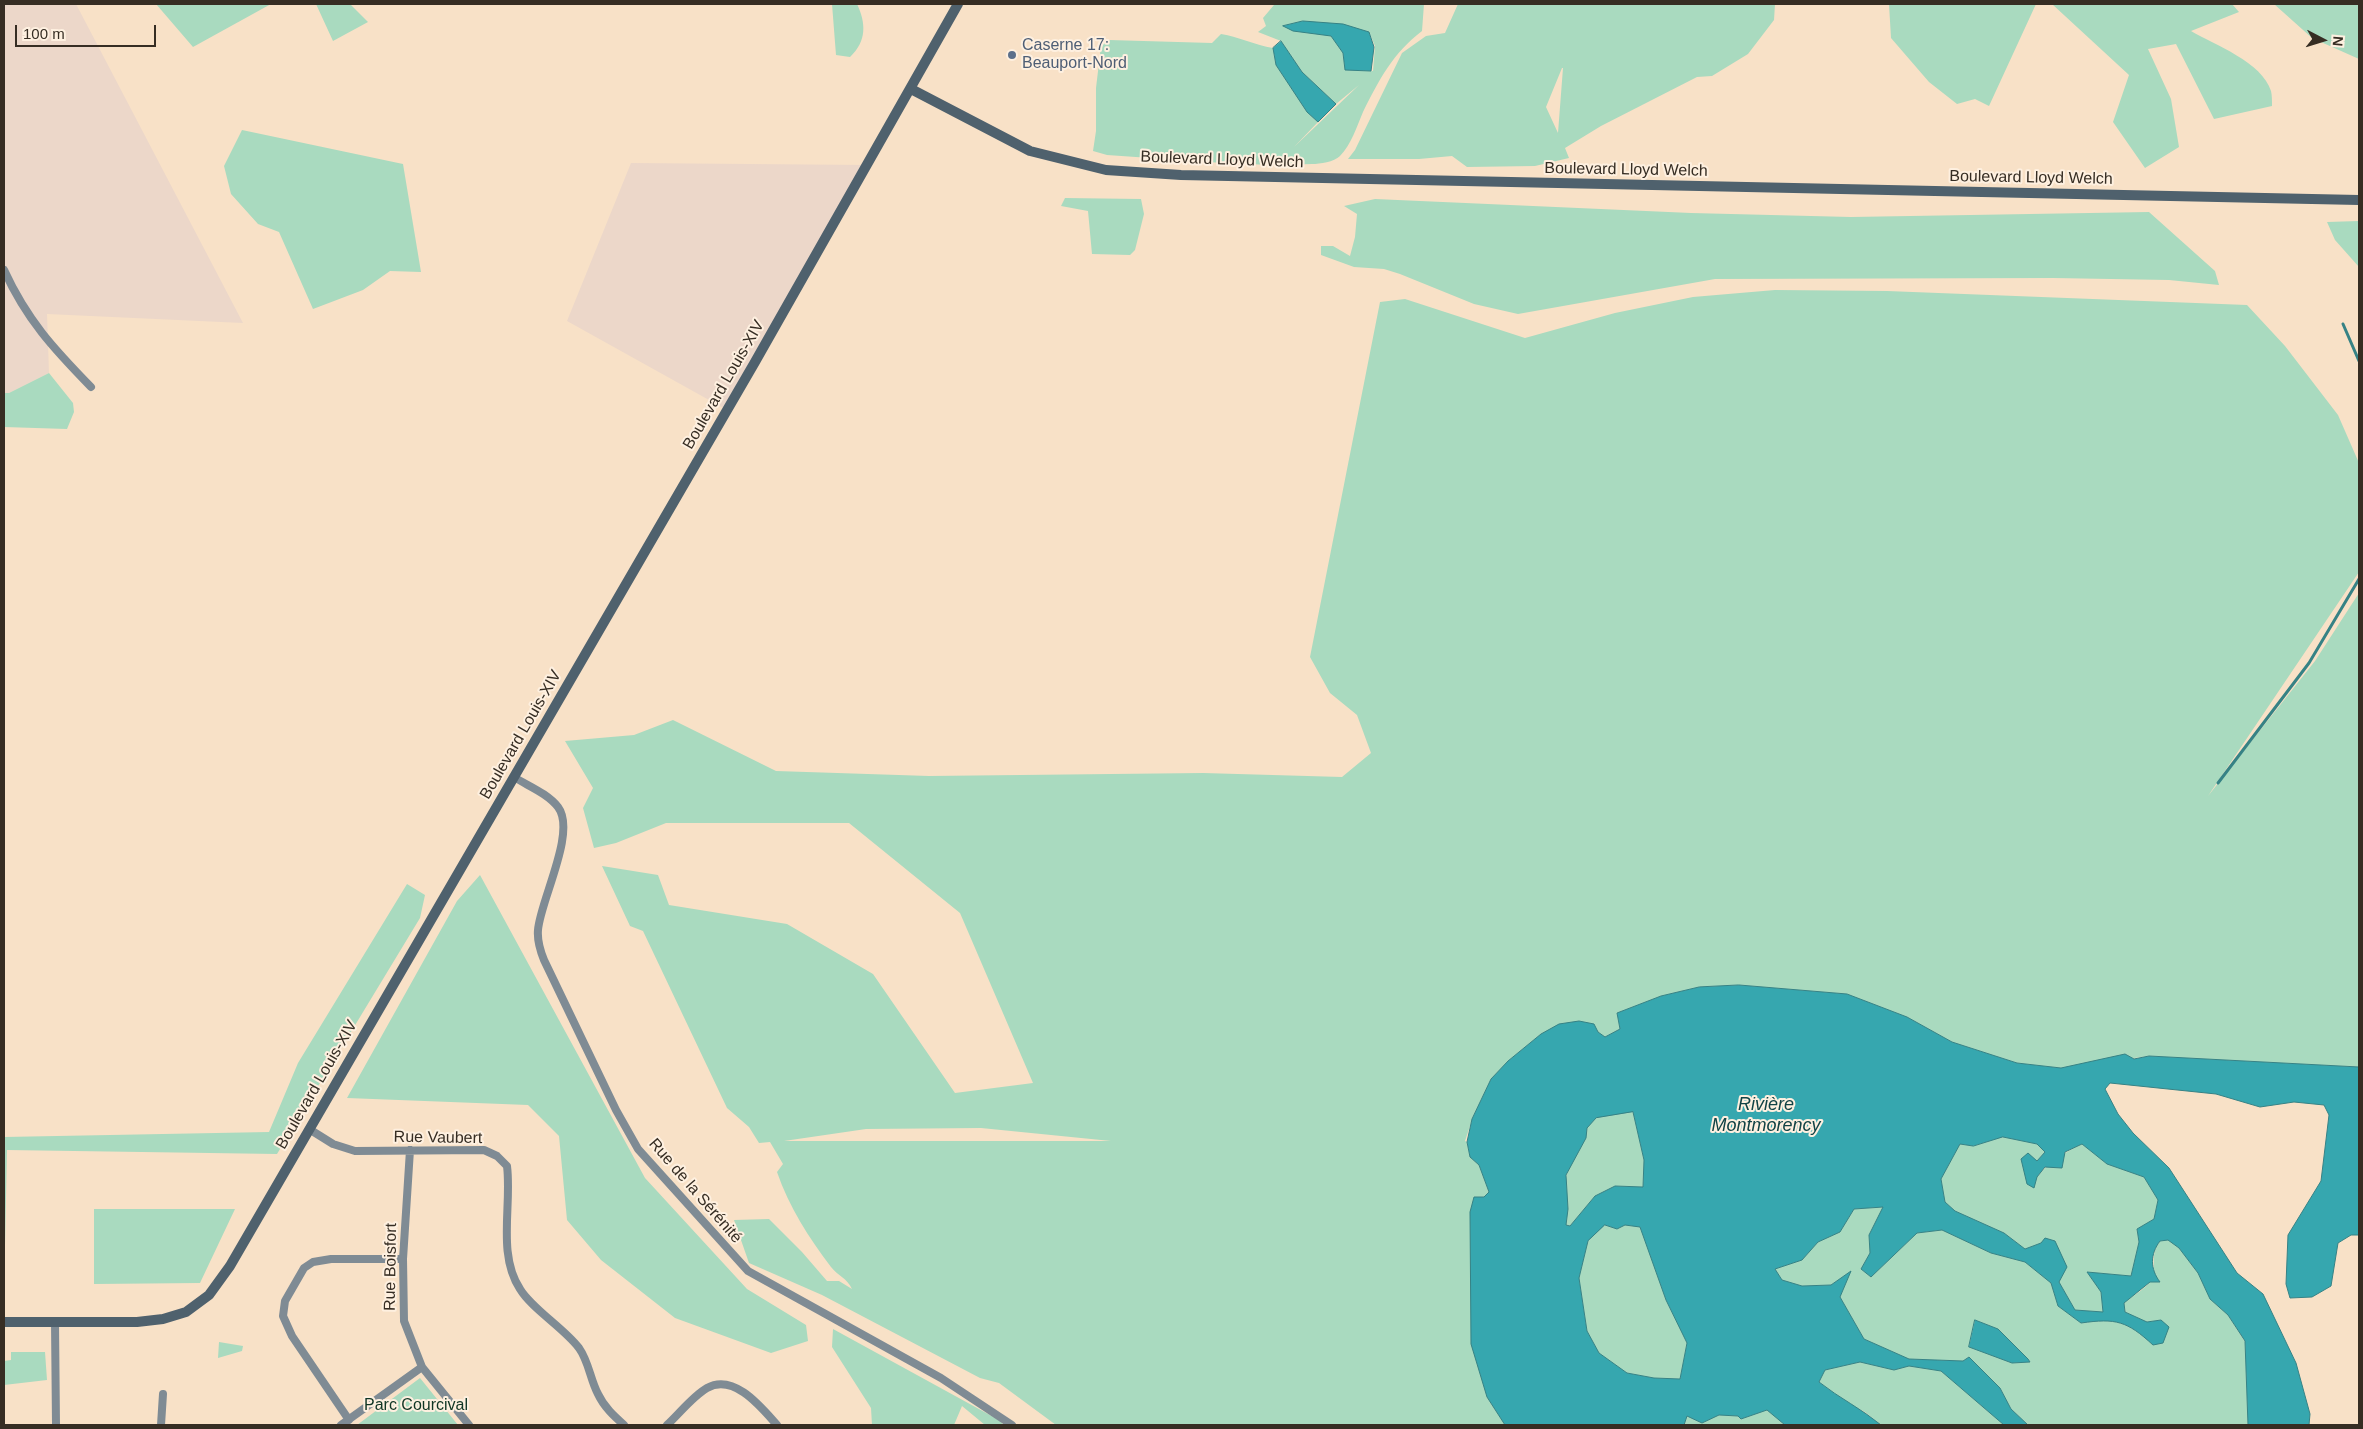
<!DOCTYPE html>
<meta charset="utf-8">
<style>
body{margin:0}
#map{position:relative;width:2363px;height:1429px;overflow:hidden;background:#f8e1c7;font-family:Arial,sans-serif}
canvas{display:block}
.frame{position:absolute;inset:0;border:5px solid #362d23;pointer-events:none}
.north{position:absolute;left:2298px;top:15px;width:50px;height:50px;-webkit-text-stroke:4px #fef0e0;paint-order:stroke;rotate:95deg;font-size:14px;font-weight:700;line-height:20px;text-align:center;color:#362d23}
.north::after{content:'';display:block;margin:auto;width:18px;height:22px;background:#362d23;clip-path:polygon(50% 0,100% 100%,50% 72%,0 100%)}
.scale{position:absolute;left:15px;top:25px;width:141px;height:22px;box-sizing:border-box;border:2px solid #362d23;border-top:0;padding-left:6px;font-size:15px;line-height:18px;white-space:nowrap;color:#362d23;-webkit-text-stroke:4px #fef0e0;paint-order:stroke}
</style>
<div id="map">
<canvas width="2363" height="1429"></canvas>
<div class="frame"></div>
<div class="north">N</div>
<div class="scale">100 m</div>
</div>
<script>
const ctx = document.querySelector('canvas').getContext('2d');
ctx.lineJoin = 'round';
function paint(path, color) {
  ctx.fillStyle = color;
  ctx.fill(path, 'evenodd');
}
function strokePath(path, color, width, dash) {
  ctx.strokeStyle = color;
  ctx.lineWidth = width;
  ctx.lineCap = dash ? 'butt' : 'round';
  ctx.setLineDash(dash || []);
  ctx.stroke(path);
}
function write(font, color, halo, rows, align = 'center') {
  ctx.font = font + ' Arial,sans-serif';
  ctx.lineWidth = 4;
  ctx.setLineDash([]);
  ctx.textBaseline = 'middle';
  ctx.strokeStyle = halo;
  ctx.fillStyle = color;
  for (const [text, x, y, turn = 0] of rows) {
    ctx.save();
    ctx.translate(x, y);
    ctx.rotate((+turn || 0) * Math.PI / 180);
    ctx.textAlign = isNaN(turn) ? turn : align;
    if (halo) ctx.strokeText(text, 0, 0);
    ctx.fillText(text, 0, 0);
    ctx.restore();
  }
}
const industrial = new Path2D(`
 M4,4H76L243,323L47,314L49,373L9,393H4Z
 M631,163L867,165L727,410L567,321Z`);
const green = new Path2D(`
 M156,4H271L193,47Z
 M316,4H350L368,22L333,41Z
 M832,4H857C866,23 867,41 850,57L836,55Z
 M1287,4H1424L1422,31C1393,53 1379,80 1363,112C1357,126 1351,145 1340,156C1334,162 1320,164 1312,164C1244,167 1175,159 1107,155L1093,151L1096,131V88L1101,46L1109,40L1212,43L1221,34C1239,37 1255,45 1273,48L1276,65L1307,112L1318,122L1294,147L1359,85L1336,104L1302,72L1281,41L1258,32L1266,26L1263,18L1274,5ZM1369,32L1375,46L1373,71L1345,70L1343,53L1331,36Z
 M1458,4H1775L1774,20L1748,54L1712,76L1697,77L1601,126L1565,148L1569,158L1535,166L1467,167L1452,156L1419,159H1348L1355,150L1402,53L1426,36L1445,33ZM1562,68H1563L1558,133L1546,107Z
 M1889,4H2036L1989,106L1975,99L1957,104L1929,82L1891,38Z
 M2052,4H2232L2239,12L2191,31C2215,45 2262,62 2271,91C2272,95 2272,101 2272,106L2214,119L2176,44L2148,49L2171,99L2179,147L2145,168L2113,122L2129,75Z
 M2274,4H2359V59L2312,38Z
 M242,130L403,164L421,272L390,271L363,290L313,309L279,232L258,224L231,194L224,166Z
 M1065,198L1141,199L1144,214L1135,250L1130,255L1092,254L1088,211L1061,206Z
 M1375,199L1691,213L1851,217L2149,212L2215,271L2219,285L2169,280L2053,278L1715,279L1518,314L1474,304L1400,274L1384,269L1354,267L1321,255V246H1333L1350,256L1355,237L1357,214L1344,206Z
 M2359,221V267L2335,240L2327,222Z
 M1775,290L1887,291L2247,305L2285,346L2338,415L2359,463V572L2208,796L2315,661L2359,593V1067L2149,1056L2061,1068L2017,1063L1952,1042L1907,1017L1847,994L1739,985L1699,987L1661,996L1617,1013L1620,1029L1605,1037L1598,1032L1541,1034L1508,1061L1491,1079L1473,1117L1465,1141L1467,1142L1470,1157L1479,1165L1489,1192L1484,1197L1487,1397L1505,1425H1056L999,1383L980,1378L822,1295L749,1263L734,1220L769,1219L802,1252L827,1281H839L852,1289C847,1278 838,1276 831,1267C809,1238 789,1207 777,1172L783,1164L770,1142L759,1143L749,1127L727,1108L643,931L630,926L602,866L658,875L669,905L787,924L873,974L955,1093L1033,1083L960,913L849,823H666L616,843L594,848L583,808L593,788L565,741L634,735L673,720L776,771L929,776L1203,773L1342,777L1371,753L1357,715L1330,693L1310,657L1380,302L1405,299L1525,338L1615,313L1693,297ZM981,1128L1111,1141H784L866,1129Z
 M49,373L73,403L74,412L67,429L4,427V393H9Z
 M480,875L645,1178L747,1289L806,1325L808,1341L771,1353L675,1318L601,1260L567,1220L559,1136L528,1105L347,1098L457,901Z
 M407,884L425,895L420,918L277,1154L7,1150L4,1294V1137L269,1132L298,1063Z
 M1633,1112L1644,1160L1643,1187L1615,1186L1595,1196L1570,1226L1566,1225C1567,1213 1564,1182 1567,1174C1572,1157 1585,1146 1586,1128L1596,1118Z
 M2003,1137L2037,1144L2045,1152L2036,1162L2037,1177C2049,1162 2064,1153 2082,1144L2107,1164L2144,1177L2158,1200L2154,1219L2137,1229L2139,1242L2131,1276L2087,1272L2101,1292L2103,1312L2075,1310L2059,1282L2041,1243L2025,1249L2004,1233L1955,1211L1945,1202L1941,1179L1960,1144L1973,1146Z
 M1884,1207L1869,1235L1870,1253L1861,1269L1871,1277L1917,1233L1942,1230L1991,1253L2025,1262L2051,1283L2058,1306L2081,1323C2116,1318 2127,1321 2153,1345L2161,1320L2147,1322L2125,1312L2124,1302C2133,1296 2151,1286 2153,1275C2156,1262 2150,1255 2160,1241L2168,1239L2179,1248L2198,1273L2210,1299L2228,1315L2245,1342L2248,1425H2028L2011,1409L2000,1388L1969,1357L1963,1361L1909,1359L1864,1339L1840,1297L1850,1272L1831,1285L1801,1286L1782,1280L1775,1269L1802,1260L1818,1242L1840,1232L1854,1209ZM1975,1320L1998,1329L2028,1359L2030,1362L2012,1363L1970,1347Z
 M94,1209H235L200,1283L94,1284Z
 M1605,1225L1617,1229L1625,1225L1640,1226L1666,1300L1687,1343L1680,1379L1654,1378L1627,1373L1599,1353L1587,1331L1579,1278L1588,1241Z
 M833,1329L999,1420L1004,1425H985L962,1406L954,1425H872L871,1408L832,1347Z
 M219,1342L243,1346L242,1351L218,1358Z
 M11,1352H45L47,1380L4,1385V1361L11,1360Z
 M1860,1362L1894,1370L1909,1366L1941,1371L2004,1425H1881L1865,1412L1842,1400L1819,1382L1825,1370Z
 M420,1378L458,1425H357Z
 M1767,1410L1785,1425H1684L1687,1415L1702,1423L1719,1415L1739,1416L1741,1419Z`);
const water = new Path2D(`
 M1303,21L1343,24L1369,32L1374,47L1371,71L1345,70L1343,53L1331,36L1293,31L1283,26Z
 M1281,41L1302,72L1336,104L1318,122L1307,112L1276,65L1273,48Z
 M1739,985L1847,994L1907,1017L1952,1042L2017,1063L2061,1068L2125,1054L2134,1059L2149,1056L2359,1067V1235H2351L2338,1243L2331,1286L2312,1297L2290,1298L2286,1284L2288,1235L2321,1181L2329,1115L2324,1105L2294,1102L2260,1107L2216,1094L2110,1083L2105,1089L2118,1114L2133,1133L2169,1168L2237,1273L2263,1294L2296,1363L2310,1414L2309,1425H2248L2245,1341L2228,1315L2210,1299L2198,1273L2179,1248L2168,1240L2160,1241C2150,1254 2150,1269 2160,1282H2150L2124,1303L2125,1312L2147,1322L2161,1320L2169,1327L2163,1343L2153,1345C2127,1321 2116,1318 2081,1323L2058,1306L2051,1283L2025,1262L1991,1253L1942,1230L1917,1233L1871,1277L1861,1269L1870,1253L1869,1235L1883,1207L1854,1209L1840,1232L1818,1242L1802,1260L1775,1269L1782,1280L1802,1286L1831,1285L1851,1271L1840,1297L1864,1339L1909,1359L1963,1361L1969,1357L2000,1388L2011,1409L2028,1425H2004L1941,1371L1909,1366L1894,1370L1860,1362L1825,1370L1819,1382C1839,1398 1862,1409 1881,1425H1785L1767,1410L1741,1419L1738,1416L1719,1415L1702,1423L1687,1416L1684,1425H1505L1487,1397L1471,1344L1470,1212L1474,1197H1484L1489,1192L1479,1165L1470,1157L1467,1142L1472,1119L1491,1079L1508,1061L1541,1034L1559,1024L1579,1021L1594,1024L1598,1032L1605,1037L1620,1029L1617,1013L1661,996L1699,987ZM1633,1112L1644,1160L1643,1187L1615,1186L1595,1196L1570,1226L1566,1225L1568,1209L1566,1175L1586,1138L1587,1128L1596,1118ZM2003,1137L2037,1144L2045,1152L2037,1161L2028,1153L2021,1159L2027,1184L2034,1188L2037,1177L2045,1167L2062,1168L2065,1152L2082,1144L2107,1164L2144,1177L2158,1200L2154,1219L2137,1229L2139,1242L2131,1276L2087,1272L2101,1292L2103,1312L2075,1310L2059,1282L2067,1267L2055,1241L2045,1238L2041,1243L2025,1249L2004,1233L1955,1211L1945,1202L1941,1179L1960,1144L1973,1146ZM1605,1225L1617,1229L1625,1225L1640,1227L1666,1300L1687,1343L1680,1379L1654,1378L1627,1373L1599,1353L1587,1331L1579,1278L1588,1241Z
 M1975,1320L1998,1329L2028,1359L2030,1362L2012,1363L1969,1347Z`);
const stream = new Path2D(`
 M2343,324L2359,361
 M2218,783L2309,663L2359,579`);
const street = new Path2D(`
 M4,270C27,320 53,348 91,387
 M514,777C528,786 547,793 558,807C577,832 540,901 538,930C537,941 540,950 544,960L616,1110L638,1149L748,1271L941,1378L1012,1425
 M309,1129L333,1144L355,1151L484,1150L497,1156L507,1166C512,1205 497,1254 520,1289C532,1309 564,1328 579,1348C589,1362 590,1379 598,1394C604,1407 614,1416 624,1425
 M410,1150L403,1259L404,1321L422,1367L469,1425
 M55,1322L56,1425
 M349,1420L292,1336L283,1316L285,1301L304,1268L313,1262L331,1259H403
 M161,1425L163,1394
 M341,1425L422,1367
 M667,1425C679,1414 693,1396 707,1388C734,1373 761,1407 777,1425`);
const secondary = new Path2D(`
 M911,89L1030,151L1106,170L1181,175L2359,200
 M4,1322H137L163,1319L186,1312L209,1295L230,1266L755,362L958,4`);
const markers = [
 [1012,55,5,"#5c6f8a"]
];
const serviceNames = [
 ["Caserne 17:",1022,46],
 ["Beauport-Nord",1022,64]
];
const streetNames = [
 ["Boulevard Lloyd Welch",1222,160,2],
 ["Boulevard Lloyd Welch",1626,170,1],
 ["Boulevard Lloyd Welch",2031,178,1],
 ["Boulevard Louis-XIV",724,385,-60],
 ["Boulevard Louis-XIV",521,735,-60],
 ["Boulevard Louis-XIV",317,1085,-60],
 ["Rue Vaubert",438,1138,1],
 ["Rue de la Sérénité",695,1191,49],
 ["Rue Boisfort",391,1267,-89]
];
const parkNames = [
 ["Parc Courcival",416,1406]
];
const waterNames = [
 ["Rivière",1766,1105],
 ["Montmorency",1766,1126]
];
paint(industrial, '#ecd7c9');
paint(green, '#a9dabf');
paint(water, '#36a7af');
strokePath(water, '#368285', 1);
strokePath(stream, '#368285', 3);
strokePath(street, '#7f8b94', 8);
strokePath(secondary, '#4f616d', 10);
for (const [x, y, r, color] of markers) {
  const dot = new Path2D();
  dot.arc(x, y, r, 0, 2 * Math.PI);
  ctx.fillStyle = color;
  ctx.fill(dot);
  strokePath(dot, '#fef0e0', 2);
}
write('16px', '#4e5e75', '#fef0e0', serviceNames, 'left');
write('16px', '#362d23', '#fef0e0', streetNames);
write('16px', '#103524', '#fef0e0', parkNames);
write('italic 18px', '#114346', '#fef0e0', waterNames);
</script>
